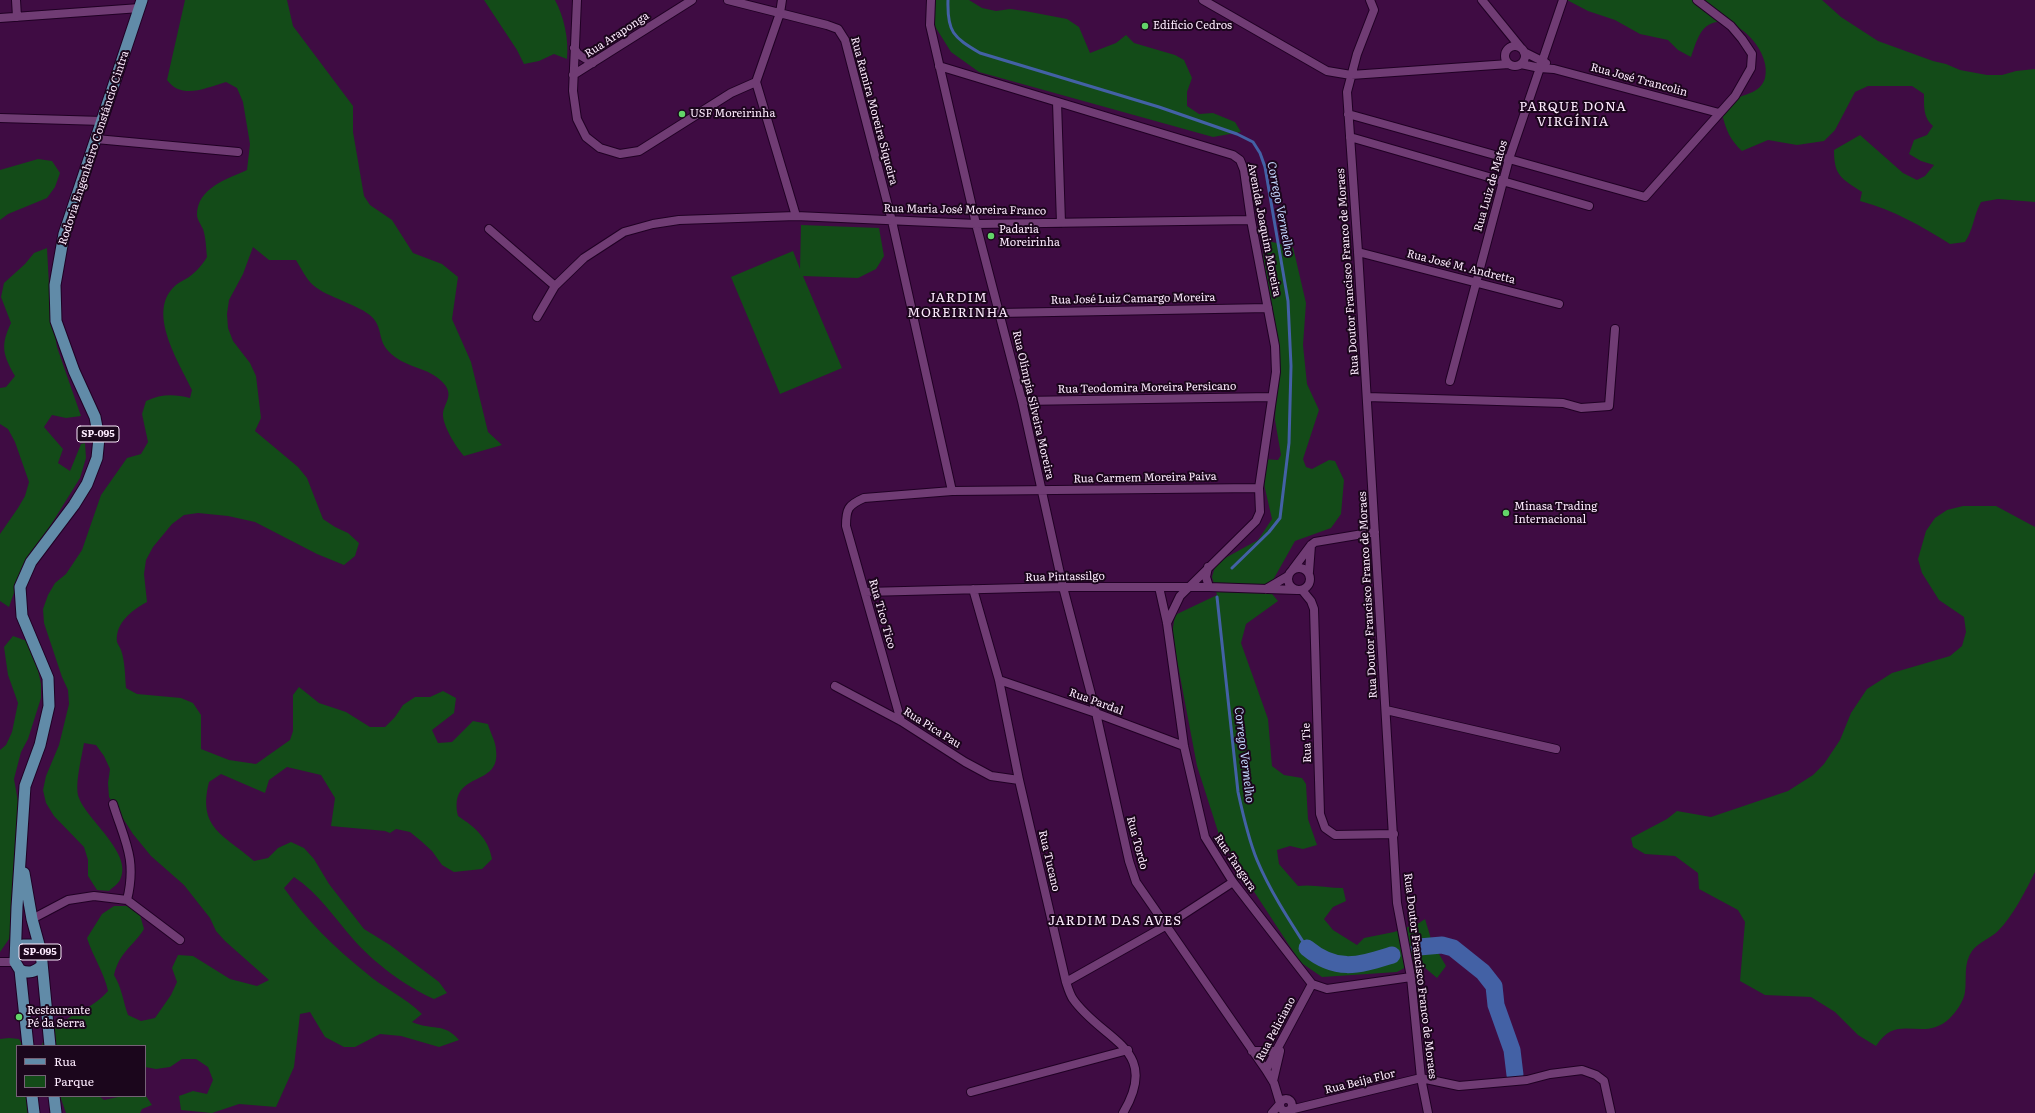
<!DOCTYPE html>
<meta charset="utf-8">
<style>
body{margin:0}
#map{position:relative;width:2035px;height:1113px;overflow:hidden;background:#3f0c43;font-family:Literata,serif}
canvas{display:block}
.legend{position:absolute;left:16px;top:1045px;width:130px;height:52px;box-sizing:border-box;background:#1b061c;border:1px solid #756276;margin:0;padding:5px 7px;list-style:none;font-size:12px;color:#fdebfe}
.legend li{display:flex;align-items:center;gap:8px;height:20px}
.legend b{width:20px;border:1px solid #756276}
</style>
<div id="map">
<canvas width="2035" height="1113"></canvas>
<ul class="legend">
<li><b style="height:5px;background:#618ba8"></b>Rua</li>
<li><b style="height:11px;background:#134b18"></b>Parque</li>
</ul>
</div>
<script>
const ctx = document.querySelector('canvas').getContext('2d');
ctx.lineJoin = 'round';
function paint(path, color) {
  ctx.fillStyle = color;
  ctx.fill(path, 'evenodd');
}
function strokePath(path, color, width, dash) {
  ctx.strokeStyle = color;
  ctx.lineWidth = width;
  ctx.lineCap = dash ? 'butt' : 'round';
  ctx.setLineDash(dash || []);
  ctx.stroke(path);
}
function write(font, color, halo, rows, align = 'center') {
  ctx.font = font + ' Literata,serif';
  ctx.lineWidth = 4;
  ctx.setLineDash([]);
  ctx.textBaseline = 'middle';
  ctx.strokeStyle = halo;
  ctx.fillStyle = color;
  for (const [text, x, y, turn = 0] of rows) {
    ctx.save();
    ctx.translate(x, y);
    ctx.rotate((+turn || 0) * Math.PI / 180);
    ctx.textAlign = isNaN(turn) ? turn : align;
    if (halo) ctx.strokeText(text, 0, 0);
    ctx.fillText(text, 0, 0);
    ctx.restore();
  }
}
const green = new Path2D(`
 M185,0H287L293,26L353,106V132L364,196L370,205L392,220L413,253L442,264L458,277L452,319L471,362L488,432L502,445L464,456C456,447 442,425 443,413C445,402 453,396 445,385C432,368 411,369 395,357C375,342 385,331 372,317C360,305 326,297 313,285C306,279 301,268 296,260H269L253,247L243,274L229,300L227,314L228,328L233,341L250,363L256,376L261,418L255,431L298,467L307,478L323,519L335,527L348,533L359,543L355,556L344,565L317,554L255,522L228,516L198,513L184,515L172,524L153,547L146,560L144,574L147,602C132,610 115,623 117,642C118,645 120,647 121,650C125,661 125,676 126,688L137,694L181,698L193,703L201,715V749L229,760L256,764L290,740L293,731V695L299,687L319,703L346,712L370,727H385L395,717L403,705L415,697H430L443,691L456,698L454,713L432,730L438,743L452,742L473,721L488,724C490,732 496,742 496,750C501,789 448,769 458,816C476,828 488,838 492,859L482,869L454,872L442,865L432,851L421,841L410,832L396,829L390,833L385,831L331,826L335,798L321,775L287,767L269,780L265,793L221,774L209,782C197,829 225,835 254,861L268,858L278,848L291,842L304,848L314,859L329,884L364,929L390,945L439,982L447,993L434,999C405,986 374,963 353,939C334,917 318,893 294,877L284,888C306,920 335,948 365,972C383,988 405,997 422,1014L412,1022C432,1031 444,1022 459,1040L439,1047L401,1036L380,1034L355,1047H344L325,1037L310,1012L300,1014L294,1067L276,1107L239,1104L212,1113L181,1110L179,1096L193,1091L207,1094L213,1080L208,1067L196,1059H182L170,1067L156,1069L145,1067V1046H42V1044C59,1014 87,1015 108,991C104,972 93,957 87,938L102,914L114,906H128L140,915L144,929C132,948 120,951 114,975C122,988 123,1001 128,1015L141,1021L155,1018L171,995L177,982L172,968L178,955L193,956L230,979L257,986L269,980L225,941L216,931L210,918L184,885L151,856L133,834L109,797L108,783L110,769L104,756L96,745L84,743C82,756 74,786 79,798C87,820 134,854 120,880C118,884 112,888 109,891L97,890L88,876V860L84,847L54,816L46,803L43,790L46,776L59,745L69,704L68,690L62,677L44,623L43,609L48,595L55,583L66,574L82,550L101,495L127,458L141,454L148,442L142,414L146,401C161,394 174,394 190,398L192,390C179,362 145,311 176,285C179,282 185,280 189,277C197,271 202,265 207,257C206,248 206,238 203,229C201,225 197,219 197,215C197,188 227,179 247,170L250,144L243,102L237,88L226,82C205,88 182,100 167,80Z
 M484,0H555C564,17 569,39 567,59L554,54L539,61L524,64L517,50Z
 M935,0H969L982,8L996,11L1010,9L1025,11L1067,19L1079,27L1090,53L1116,43L1126,35L1134,43L1175,55L1184,60L1192,78L1187,92V106L1199,114L1213,113L1235,122L1241,132L1213,137L979,72L951,52L931,20Z
 M1567,0H1822L1841,17L1878,41L1933,61L1946,64L1960,70L1987,75H2002L2016,71L2035,69V202L1998,199L1981,202C1973,217 1974,228 1965,242L1950,244C1921,226 1894,210 1860,201L1862,192C1841,178 1834,176 1834,150L1860,135L1903,173L1917,180L1925,176L1934,165L1921,161L1909,154L1914,140L1927,135L1933,126C1923,118 1924,106 1924,94L1912,86H1868L1855,92L1835,130L1824,141L1797,145L1768,140L1742,151C1730,140 1726,130 1722,114C1725,110 1727,105 1731,102C1742,93 1760,95 1765,78C1773,47 1724,2 1702,31C1697,38 1694,48 1691,57L1678,50L1668,40L1640,34L1615,20L1588,11Z
 M38,159L52,161L60,173L55,187L47,198L8,214L0,220V170Z
 M801,225L879,228L884,256L876,269L858,278L803,276L842,368L780,394L731,277L793,251L800,269Z
 M1264,240L1293,247L1306,303L1303,345L1307,384L1319,410L1303,459L1306,467L1312,469L1329,460L1335,461L1344,480L1341,514L1331,528L1295,541L1268,589L1278,601L1246,624L1241,643L1268,719L1272,766L1284,775L1302,778L1306,784L1308,819L1317,845L1303,849L1290,846L1277,850L1279,864L1298,886C1313,884 1327,888 1343,888L1346,901L1333,907L1324,919L1333,930L1357,945L1364,938L1394,932L1419,923L1425,919L1432,942L1446,966L1437,978L1417,961L1397,972L1322,977L1300,962L1221,841L1197,766L1172,634L1175,615L1217,595L1212,577L1216,563L1258,540L1272,519L1260,467L1263,459L1278,460L1281,455L1275,420L1277,349L1262,285Z
 M47,248L50,304L57,347L81,416L66,418L52,415L44,427L63,449L58,463L70,471L81,444L85,443L86,458L80,478L21,573L9,607L0,601V534L18,508L25,496L29,482L15,442L8,429L0,424V388L6,387L15,376C3,355 0,346 11,323L1,297L4,283L25,264L34,253Z
 M1963,506H1996L2035,527V872C2026,890 2013,916 1998,931C1991,938 1979,942 1972,951C1963,964 1967,978 1965,992C1964,1001 1956,1012 1950,1018C1923,1044 1898,1011 1876,1046L1858,1035L1835,1012L1811,997L1765,995L1740,981L1745,922L1738,910L1699,889L1698,873L1675,856L1645,854L1633,847L1631,838L1667,819L1677,811L1711,817L1788,791L1813,775L1824,764L1840,740L1851,713L1867,689L1892,673L1950,656L1962,646L1966,632L1964,617L1939,600L1922,573L1918,559L1926,531L1935,518L1947,510Z
 M13,636L27,641L38,670L41,684V698L28,739L21,752L14,779L19,807L12,925L9,939L0,952V750L6,745L12,732L18,703L8,675L4,647Z
 M9,1038L19,1039L23,1046H17V1096H35L37,1113H0V1039Z
 M60,1096H99L104,1100L118,1097L146,1096L152,1105L142,1109L140,1113H66Z`);
const stream = new Path2D(`
 M948,0C947,32 953,37 980,53L1159,107L1237,134L1253,142L1260,153L1265,167L1288,301L1291,366L1289,443L1280,518L1269,532L1232,568
 M1217,597L1238,792C1243,815 1248,838 1257,860C1270,891 1289,920 1307,948`);
const river = new Path2D(`
 M1419,947L1442,945L1453,948L1483,972L1494,986L1496,1005L1512,1050L1515,1075
 M1307,948C1337,973 1359,965 1392,955`);
const minor = new Path2D(`
 M16,0L17,17
 M577,0L573,91L577,119L586,137L600,148L620,154L639,151L731,93L756,82
 M728,0L827,25L838,29L845,40L892,221L952,491
 M931,0L930,25L976,224L1022,401L1063,587L1096,713L1129,861L1136,882L1266,1070
 M1203,0L1327,71L1351,75L1509,64
 M1370,0L1374,10L1357,54L1347,92L1358,252L1397,903L1411,977L1421,1078L1428,1113
 M1482,0L1521,48
 M0,18L140,8
 M1505 56a10 10 0 1 1 20 0a10 10 0 1 1-20 0Z
 M574,48L578,54L593,63
 M1524,52L1546,63
 M1521,64L1540,68L1554,69L1719,113
 M939,66L1233,155L1240,160L1244,170L1251,220L1275,346L1276,372L1259,488L1260,512L1256,521L1180,596L1167,623
 M573,75L692,0
 M756,82L796,216
 M756,82L780,13L782,0
 M1057,102L1061,223
 M1348,114L1645,197L1735,96L1751,68L1752,54L1742,39L1731,26L1697,0
 M0,118L103,121
 M1350,137L1589,206
 M96,139L238,152
 M489,229L555,286
 M1358,252L1559,304
 M999,313L1268,308
 M537,317L555,286L584,258L624,232L653,224L679,220L796,216L976,224L1251,220
 M1450,381L1509,159L1563,0
 M1367,397L1563,403L1581,408L1609,406L1615,329
 M1022,401L1272,397
 M1208,567L1206,577L1209,587
 M1288 579a11 11 0 1 1 22 0a11 11 0 1 1-22 0Z
 M1293,569L1311,545L1315,542L1375,532
 M1309,572L1311,545
 M1159,587L1167,623L1184,746L1205,837L1233,882L1312,984L1327,989L1411,977
 M973,589L999,680L1019,780L1066,982C1068,988 1070,995 1073,999C1102,1041 1162,1048 1123,1113
 M1266,589L1288,576
 M1302,590L1311,601L1314,609L1320,814L1325,828L1335,835L1394,834
 M865,592L1063,587H1209L1297,590
 M999,680L1096,713L1184,746
 M835,686L901,721L965,762L991,776L1019,780
 M1386,710L1556,749
 M901,721L846,526C846,509 848,505 864,498L952,491L1259,488
 M113,804C125,842 137,859 127,900
 M32,919L68,900L94,896L127,900L180,940
 M0,962H15
 M1066,982L1167,925L1233,882
 M1252,1051H1276
 M1273,1081L1280,1051
 M971,1092L1128,1050
 M1280 1105a6 6 0 1 1 12 0a6 6 0 1 1-12 0Z
 M1280,1103L1274,1083L1266,1070L1312,984
 M1290,1110L1421,1078L1459,1086L1527,1080L1550,1074L1582,1070L1596,1075L1604,1081L1611,1113
 M1272,1113L1279,1105`);
const primary = new Path2D(`
 M24,873L32,919L41,952L50,1046
 M16,952L23,945H31L41,952
 M20,970C29,974 34,972 42,966
 M28,1046L20,970L15,962L17,907L25,786L40,745L49,706L48,678L22,616L20,587L31,562L74,505L87,484L97,458L99,438L95,417L74,371L56,321L55,285L64,234L142,0
 M32,1096L34,1113
 M54,1096L56,1113`);
const markers = [
 [1145,26,4,"#63d469"],
 [682,114,4,"#63d469"],
 [991,236,4,"#63d469"],
 [1506,513,4,"#63d469"],
 [19,1017,4,"#63d469"]
];
const shields = [
 [98,434,42],
 [40,952,42]
];
const shieldNames = [
 ["SP-095",98,434],
 ["SP-095",40,952]
];
const poiNames = [
 ["Edifício Cedros",1153,26],
 ["USF Moreirinha",690,114],
 ["Padaria",999,230],
 ["Moreirinha",999,243],
 ["Minasa Trading",1514,507],
 ["Internacional",1514,520],
 ["Restaurante",27,1011],
 ["Pé da Serra",27,1024]
];
const streetNames = [
 ["Rua Araponga",617,35,-33],
 ["Rua José Trancolin",1639,80,15],
 ["Rua Ramira Moreira Siqueira",874,111,75],
 ["Rodovia Engenheiro Constâncio Cintra",94,148,-72],
 ["Rua Luiz de Matos",1491,186,-74],
 ["Rua Maria José Moreira Franco",965,210,1],
 ["Avenida Joaquim Moreira",1264,230,79],
 ["Rua José M. Andretta",1461,267,14],
 ["Rua Doutor Francisco Franco de Moraes",1348,272,-94],
 ["Rua José Luiz Camargo Moreira",1133,299,-1],
 ["Rua Teodomira Moreira Persicano",1147,388,-1],
 ["Rua Olímpia Silveira Moreira",1033,405,77],
 ["Rua Carmem Moreira Paiva",1145,478,-1],
 ["Rua Pintassilgo",1065,577,-1],
 ["Rua Doutor Francisco Franco de Moraes",1368,595,-93],
 ["Rua Tico Tico",882,614,74],
 ["Rua Pardal",1096,702,20],
 ["Rua Pica Pau",932,728,32],
 ["Rua Tie",1307,743,-92],
 ["Rua Tordo",1137,843,75],
 ["Rua Tucano",1049,861,77],
 ["Rua Tangara",1235,863,56],
 ["Rua Doutor Francisco Franco de Moraes",1420,976,83],
 ["Rua Peliciano",1276,1029,-62],
 ["Rua Beija Flor",1360,1082,-14]
];
const waterNames = [
 ["Corrego Vermelho",1280,209,79],
 ["Corrego Vermelho",1244,755,83]
];
const quarterNames = [
 ["PARQUE DONA",1573,107],
 ["VIRGÍNIA",1573,122],
 ["JARDIM",958,298],
 ["MOREIRINHA",958,313],
 ["JARDIM DAS AVES",1115,921]
];
paint(green, '#134b18');
strokePath(stream, '#4361a5', 3);
strokePath(river, '#4361a5', 17);
strokePath(minor, '#200024', 10);
strokePath(primary, '#200024', 13);
strokePath(minor, '#703c74', 8);
strokePath(primary, '#618ba8', 11);
for (const [x, y, r, color] of markers) {
  const dot = new Path2D();
  dot.arc(x, y, r, 0, 2 * Math.PI);
  ctx.fillStyle = color;
  ctx.fill(dot);
  strokePath(dot, '#1b061c', 1.5);
}
for (const [x, y, w] of shields) {
  const box = new Path2D();
  box.roundRect(x - w / 2, y - 8, w, 16, 3);
  ctx.fillStyle = '#1b061c';
  ctx.fill(box);
  strokePath(box, '#fdebfe', 1);
}
write('bold 10px', '#fdebfe', null, shieldNames);
write('11px', '#fdebfe', '#1b061c', poiNames, 'left');
write('11px', '#fdebfe', '#1b061c', streetNames);
write('italic 12px', '#c3d6fd', '#1b061c', waterNames);
ctx.letterSpacing = '1px';
write('13px', '#fdebfe', '#1b061c', quarterNames);
ctx.letterSpacing = '0px';
</script>
